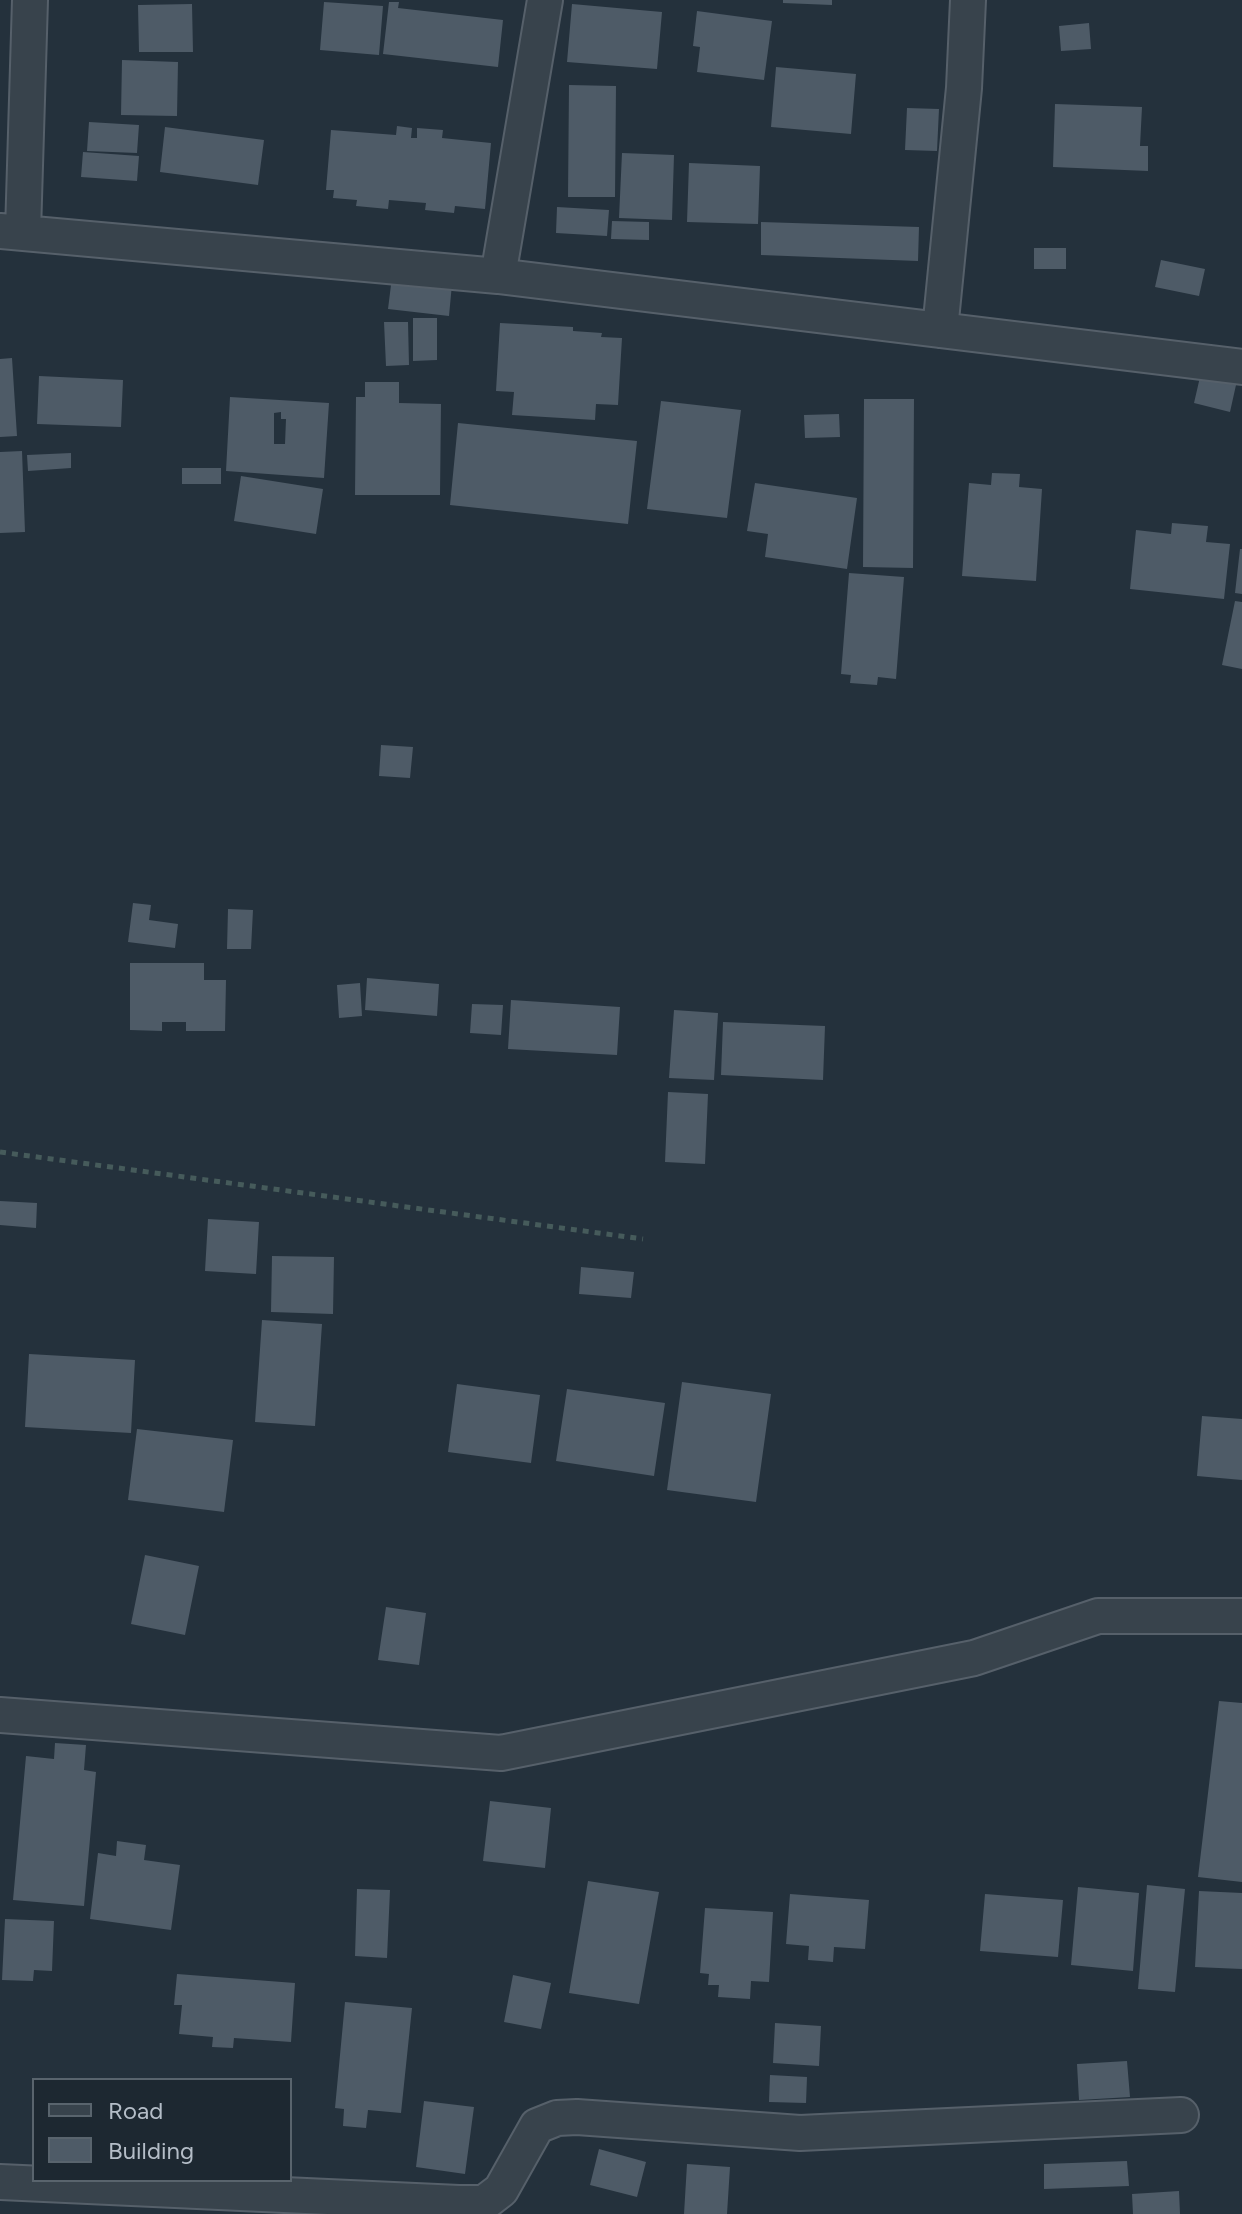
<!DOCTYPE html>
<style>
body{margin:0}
#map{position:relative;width:1242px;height:2214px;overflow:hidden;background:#24313c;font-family:Figtree,sans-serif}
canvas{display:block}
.legend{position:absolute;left:32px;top:2078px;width:260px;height:104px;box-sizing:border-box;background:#1d2831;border:2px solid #59646d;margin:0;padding:10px 14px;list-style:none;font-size:24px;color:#b4bdc7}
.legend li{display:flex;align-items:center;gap:16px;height:40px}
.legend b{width:40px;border:2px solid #59646d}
</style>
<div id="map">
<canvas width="1242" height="2214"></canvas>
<ul class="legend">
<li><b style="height:10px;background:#38434c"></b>Road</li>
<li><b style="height:22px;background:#4e5b67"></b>Building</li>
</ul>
</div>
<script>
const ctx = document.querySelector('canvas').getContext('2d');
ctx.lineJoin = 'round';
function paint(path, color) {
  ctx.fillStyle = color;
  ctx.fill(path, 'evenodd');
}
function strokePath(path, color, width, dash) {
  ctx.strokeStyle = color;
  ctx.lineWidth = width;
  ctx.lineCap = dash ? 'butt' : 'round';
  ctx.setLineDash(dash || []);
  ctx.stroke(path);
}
const building = new Path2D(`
 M783,0H832V5L783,3Z
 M324,2L383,6L379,55L320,50Z
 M389,2H399L398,8L503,20L498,67L383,54Z
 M192,4L193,52H139L138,5Z
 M572,4L662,12L657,69L567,62Z
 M697,11L772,21L764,80L697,72L700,47L693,46Z
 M1089,23L1091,49L1061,51L1059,26Z
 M122,60L178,62L177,116L121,115Z
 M776,67L856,74L851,134L771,127Z
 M569,85L616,86L615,197H568Z
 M1055,104L1142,107L1140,146H1148V171L1053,167Z
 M907,108L939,109L937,151L905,150Z
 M89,122L139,125L137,153L87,151Z
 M397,126L412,128L411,138H417V128L443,130L442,138L491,143L485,209L455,206L454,213L425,210L426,203L389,200L388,209L356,206L357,200L333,198L334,190H326L331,130L396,135Z
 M165,127L264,140L258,185L160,172Z
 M83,152L139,156L137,181L81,177Z
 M622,153L674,155L672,220L619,218Z
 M689,163L760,166L758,224L687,222Z
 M557,207L609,210L607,236L556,233Z
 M612,221L649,222V240L611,239Z
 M761,222L919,227L918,261L761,255Z
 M1034,248H1066V269H1034Z
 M1161,260L1205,269L1199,296L1155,287Z
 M392,277L452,284L449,316L388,309Z
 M413,318H437V360L413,361Z
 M384,322H408L409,365L386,366Z
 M500,323L573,327V331L602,333L601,337L622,338L618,405L596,404L595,420L512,415L514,392L496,391Z
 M12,358L17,436L0,437V359Z
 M39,376L123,380L121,427L37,424Z
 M1200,377L1236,385L1230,412L1194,403Z
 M365,382H399V403L441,404L440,495H355L356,397H365Z
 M230,397L329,403L324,478L226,471ZM281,412V419H286L285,444H274V413Z
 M864,399H914L913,568L863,567Z
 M661,401L741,410L727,518L647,509Z
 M839,414L840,437L805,438L804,415Z
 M458,423L637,441L628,524L450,505Z
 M22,451L25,532L0,533V452Z
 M71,453V468L28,471L27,455Z
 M182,468H221V484H182Z
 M992,473L1020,474L1019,487L1042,489L1036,581L962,576L969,483L991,485Z
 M241,476L323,489L316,534L234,521Z
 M755,483L857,498L847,569L765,557L768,534L747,531Z
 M1172,523L1208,526L1206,542L1230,544L1224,599L1130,589L1136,530L1171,534Z
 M1240,549H1242V594L1235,593Z
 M849,573L904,577L896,679L878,677L877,685L850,683L851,675L841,674Z
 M1235,601L1242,602V669L1222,665Z
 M381,745L413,747L410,778L379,776Z
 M133,903L151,905L149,920L178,924L175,948L128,942Z
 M228,909L253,910L251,949H227Z
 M130,963H204V980H226L225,1031H186V1022H162V1031L130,1030Z
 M367,978L439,984L437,1016L365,1010Z
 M360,983L362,1016L339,1018L337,985Z
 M511,1000L620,1007L617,1055L508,1049Z
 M472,1004L503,1005L501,1035L470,1033Z
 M674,1010L718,1013L714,1080L669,1078Z
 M723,1022L825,1026L823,1080L721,1075Z
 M668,1092L708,1094L705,1164L665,1162Z
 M0,1201L37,1203L36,1228L0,1225Z
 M208,1219L259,1222L256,1274L205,1271Z
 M272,1256L334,1257L333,1314L271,1312Z
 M581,1267L634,1272L631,1298L579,1294Z
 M262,1320L322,1324L315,1426L255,1422Z
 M29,1354L135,1360L131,1433L25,1427Z
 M682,1382L771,1394L756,1502L667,1490Z
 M457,1384L540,1395L531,1463L448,1452Z
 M567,1389L665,1403L654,1476L556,1461Z
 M1202,1416L1242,1419V1480L1197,1476Z
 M137,1429L233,1440L224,1512L128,1500Z
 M145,1555L199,1566L185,1635L131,1624Z
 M386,1607L426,1613L419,1665L378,1660Z
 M1219,1701L1242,1703V1882L1198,1877Z
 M55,1743L86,1745L84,1770L96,1772L84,1906L13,1900L26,1756L54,1759Z
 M490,1801L551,1808L545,1868L483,1861Z
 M117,1841L146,1845L144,1860L180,1865L171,1930L90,1919L98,1853L116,1856Z
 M588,1881L659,1892L639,2004L569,1993Z
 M1147,1885L1185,1889L1175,1992L1138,1989Z
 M1078,1887L1139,1893L1133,1971L1071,1965Z
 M357,1889L390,1890L387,1958L355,1956Z
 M1199,1891L1242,1893V1969L1195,1967Z
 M790,1894L869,1900L865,1949L834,1947L833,1962L808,1960L809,1946L786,1944Z
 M985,1894L1063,1900L1058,1957L980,1951Z
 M705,1908L773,1912L769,1982L751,1981L750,1999L718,1997L719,1985H708L709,1974L700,1973Z
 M5,1919L54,1921L52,1971L34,1970L33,1981L2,1980Z
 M177,1974L295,1983L291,2042L234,2038L233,2048L212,2047L213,2037L179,2034L182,2005H174Z
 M513,1975L551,1983L541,2029L504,2022Z
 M345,2002L412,2008L401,2113L368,2110L366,2128L343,2126L344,2109L335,2108Z
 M775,2023L821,2026L819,2066L773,2063Z
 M1127,2061L1130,2097L1079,2100L1077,2064Z
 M770,2075L807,2077L806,2103L769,2102Z
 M424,2101L474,2107L465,2174L416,2167Z
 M599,2149L646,2162L637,2197L590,2185Z
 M1127,2161L1129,2186L1044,2189V2164Z
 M687,2164L730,2167L727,2214H684Z
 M1179,2191L1180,2214H1133L1132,2194Z`);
const path = new Path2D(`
 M0,1152L643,1239`);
const minor = new Path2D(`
 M0,231L498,276L1242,367
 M23,232L30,0
 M498,276L545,0
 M940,330L964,88L968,0
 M0,1715L501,1753L974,1658L1098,1616H1242
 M0,2182L459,2203H484L501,2190L537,2126L557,2118L577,2117L800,2133L1181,2115`);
paint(building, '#4e5b67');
strokePath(minor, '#56606a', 38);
strokePath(path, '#465b5b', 5, [6, 6]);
strokePath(minor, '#38434c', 34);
</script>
